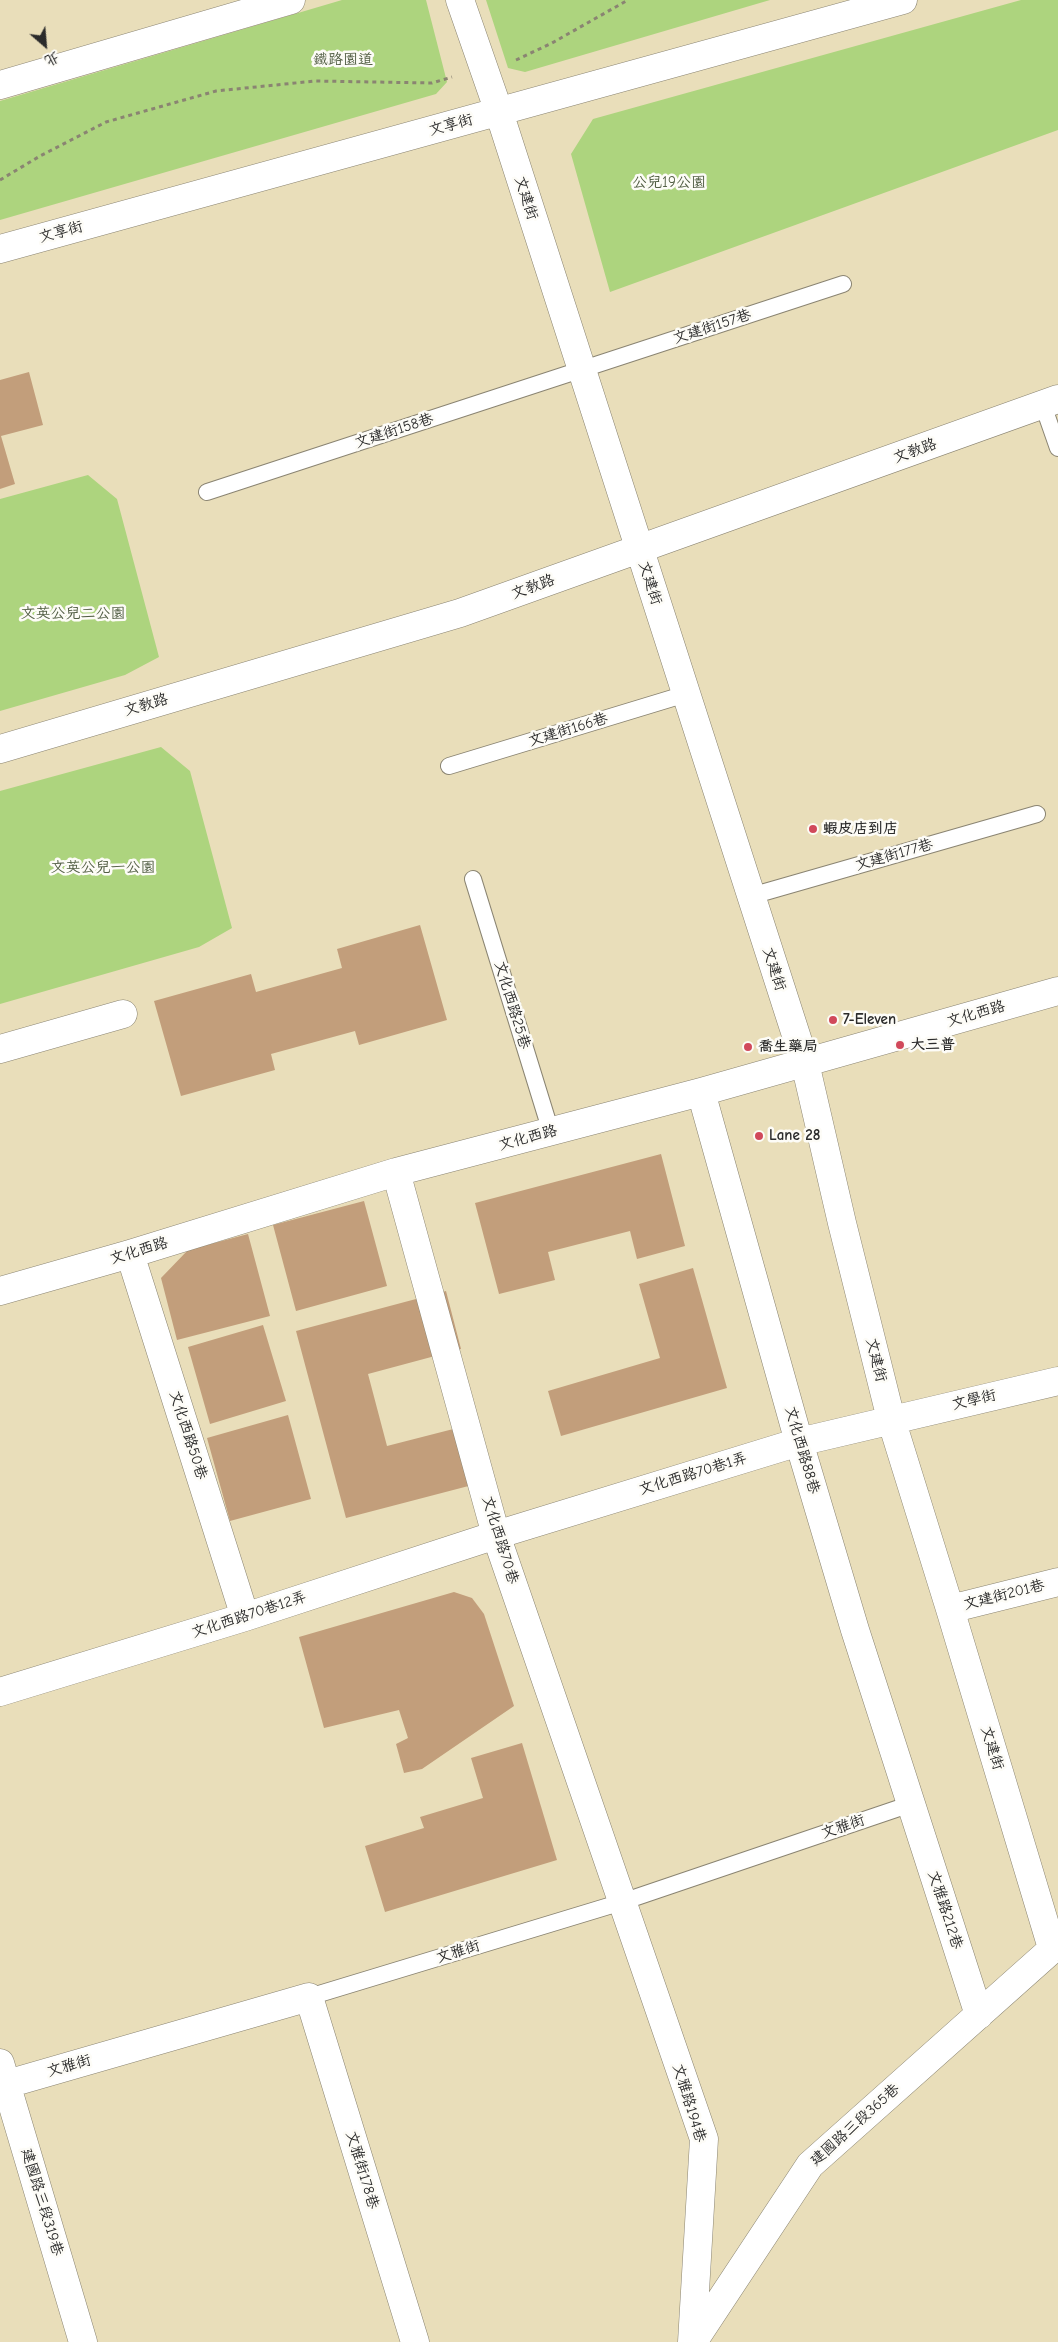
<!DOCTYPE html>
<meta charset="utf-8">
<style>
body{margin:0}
#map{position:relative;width:1058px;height:2342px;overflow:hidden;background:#e9deba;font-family:"Comic Neue","LXGW WenKai TC",sans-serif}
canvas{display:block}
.north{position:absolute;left:20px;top:20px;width:50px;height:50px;-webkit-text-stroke:4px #fdfcf7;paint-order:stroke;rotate:153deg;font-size:14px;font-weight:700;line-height:20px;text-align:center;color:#2b2b2b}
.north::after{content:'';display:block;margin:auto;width:18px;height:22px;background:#2b2b2b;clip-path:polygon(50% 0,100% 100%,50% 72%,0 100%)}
</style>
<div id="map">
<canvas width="1058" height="2342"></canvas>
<div class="north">北</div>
</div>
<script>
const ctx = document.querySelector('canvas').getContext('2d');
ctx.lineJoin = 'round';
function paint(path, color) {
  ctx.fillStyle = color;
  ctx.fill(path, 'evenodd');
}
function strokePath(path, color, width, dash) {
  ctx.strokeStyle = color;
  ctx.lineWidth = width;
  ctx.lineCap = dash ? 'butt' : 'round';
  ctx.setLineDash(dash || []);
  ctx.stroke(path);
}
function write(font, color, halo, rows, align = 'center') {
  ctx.font = font + ' "Comic Neue","LXGW WenKai TC",sans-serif';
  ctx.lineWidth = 5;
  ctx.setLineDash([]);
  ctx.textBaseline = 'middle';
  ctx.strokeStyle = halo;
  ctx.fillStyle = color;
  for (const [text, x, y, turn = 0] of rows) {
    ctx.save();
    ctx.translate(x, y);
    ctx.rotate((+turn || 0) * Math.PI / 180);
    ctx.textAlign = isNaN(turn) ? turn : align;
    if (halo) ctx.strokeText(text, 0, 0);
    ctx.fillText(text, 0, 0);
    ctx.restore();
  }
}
const green = new Path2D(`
 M342,0H426L447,82L436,94L0,220V101Z
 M486,0H770L525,72L508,68Z
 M1021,0H1058V130L610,292L571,154L593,119Z
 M88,475L117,499L159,657L125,675L0,711V499Z
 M161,747L190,771L232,928L199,947L0,1004V791Z`);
const building = new Path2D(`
 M29,372L43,425L1,436L15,484L0,489V380Z
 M420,925L447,1020L359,1045L355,1031L271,1054L275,1070L181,1096L154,1001L251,974L256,992L342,968L337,949Z
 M661,1154L685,1246L637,1259L630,1231L548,1252L555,1280L499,1294L475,1203Z
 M364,1201L387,1286L296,1311L273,1225Z
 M248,1234L270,1316L177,1340L161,1278L188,1250Z
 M693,1268L727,1388L561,1436L548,1391L660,1358L639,1284Z
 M446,1291L461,1349L368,1374L387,1446L465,1426L480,1483L346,1518L296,1331Z
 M263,1325L286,1401L210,1424L188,1347Z
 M288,1415L311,1499L230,1521L207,1438Z
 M454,1592L472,1598L484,1614L514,1706L422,1769L404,1773L396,1744L408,1738L399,1710L324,1728L299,1637Z
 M522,1743L557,1860L385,1912L365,1846L424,1828L420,1817L483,1798L471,1758Z`);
const path = new Path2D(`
 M516,60L552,43L628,0
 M0,180L40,156L106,122L216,91L315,81L432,83L452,77`);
const lane = new Path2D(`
 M1043,405L1058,448
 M207,492L843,284
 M449,766L686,694
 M473,879L551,1132
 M751,896L1037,814
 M309,1997L622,1902L911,1804`);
const street = new Path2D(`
 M460,0L499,112L805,1063L842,1223L891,1419L950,1609L1052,1948
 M0,85L291,0
 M0,249L903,0
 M0,749L460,613L1058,399
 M0,1049L123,1014
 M701,1092L799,1442L855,1630L979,2015
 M396,1172L496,1535L704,2139L692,2342
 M130,1254L245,1617
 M0,1291L130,1254L396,1172L701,1092L1058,991
 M950,1609L1058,1582
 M0,1692L245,1617L496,1535L799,1442L1058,1381
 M0,2063L83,2342
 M0,2086L309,1997L415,2342
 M693,2342L810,2165L1058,1944`);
const markers = [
 [813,829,5,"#d1495b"],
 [833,1020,5,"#d1495b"],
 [900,1045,5,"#d1495b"],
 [748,1047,5,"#d1495b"],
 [759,1136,5,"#d1495b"]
];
const parkNames = [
 ["鐵路園道",343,60],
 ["公兒19公園",669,183],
 ["文英公兒二公園",73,614],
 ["文英公兒一公園",103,868]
];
const streetNames = [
 ["文享街",451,125,-15],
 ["文建街",526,198,72],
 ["文享街",61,232,-15],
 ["文建街157巷",712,327,-18],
 ["文建街158巷",394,431,-18],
 ["文教路",915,451,-20],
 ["文建街",650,583,72],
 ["文教路",533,587,-20],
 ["文教路",146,705,-16],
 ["文建街166巷",568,730,-17],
 ["文建街177巷",894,855,-16],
 ["文建街",774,969,72],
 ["文化西路25巷",512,1005,73],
 ["文化西路",976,1014,-16],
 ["文化西路",528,1138,-15],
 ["文化西路",139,1251,-17],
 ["文建街",876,1360,76],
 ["文學街",974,1400,-13],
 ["文化西路50巷",188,1435,72],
 ["文化西路88巷",802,1450,74],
 ["文化西路70巷1弄",693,1474,-17],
 ["文化西路70巷",500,1540,73],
 ["文建街201巷",1004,1595,-14],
 ["文化西路70巷12弄",249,1615,-18],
 ["文建街",992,1748,73],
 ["文雅街",843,1827,-19],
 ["文雅路212巷",945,1910,72],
 ["文雅街",458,1952,-17],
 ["文雅街",69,2066,-16],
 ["文雅路194巷",689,2103,73],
 ["建國路三段365巷",855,2125,-42],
 ["文雅街178巷",362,2170,73],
 ["建國路三段319巷",42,2202,73]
];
const poiNames = [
 ["蝦皮店到店",823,829],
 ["7-Eleven",843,1020],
 ["大三普",910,1045],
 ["喬生藥局",758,1047],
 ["Lane 28",769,1136]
];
paint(green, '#add47e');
paint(building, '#c29e7b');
strokePath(lane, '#8a8472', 18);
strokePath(street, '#8a8472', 29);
strokePath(path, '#8a8472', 3, [4, 4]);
strokePath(lane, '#fff', 16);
strokePath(street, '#fff', 28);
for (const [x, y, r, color] of markers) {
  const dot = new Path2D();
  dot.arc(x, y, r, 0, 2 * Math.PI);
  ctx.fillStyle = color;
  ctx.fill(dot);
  strokePath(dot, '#fdfcf7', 2);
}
write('15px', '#525e44', '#fdfcf7', parkNames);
write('15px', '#2b2b2b', '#fdfcf7', streetNames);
write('bold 15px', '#2b2b2b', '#fdfcf7', poiNames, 'left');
</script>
